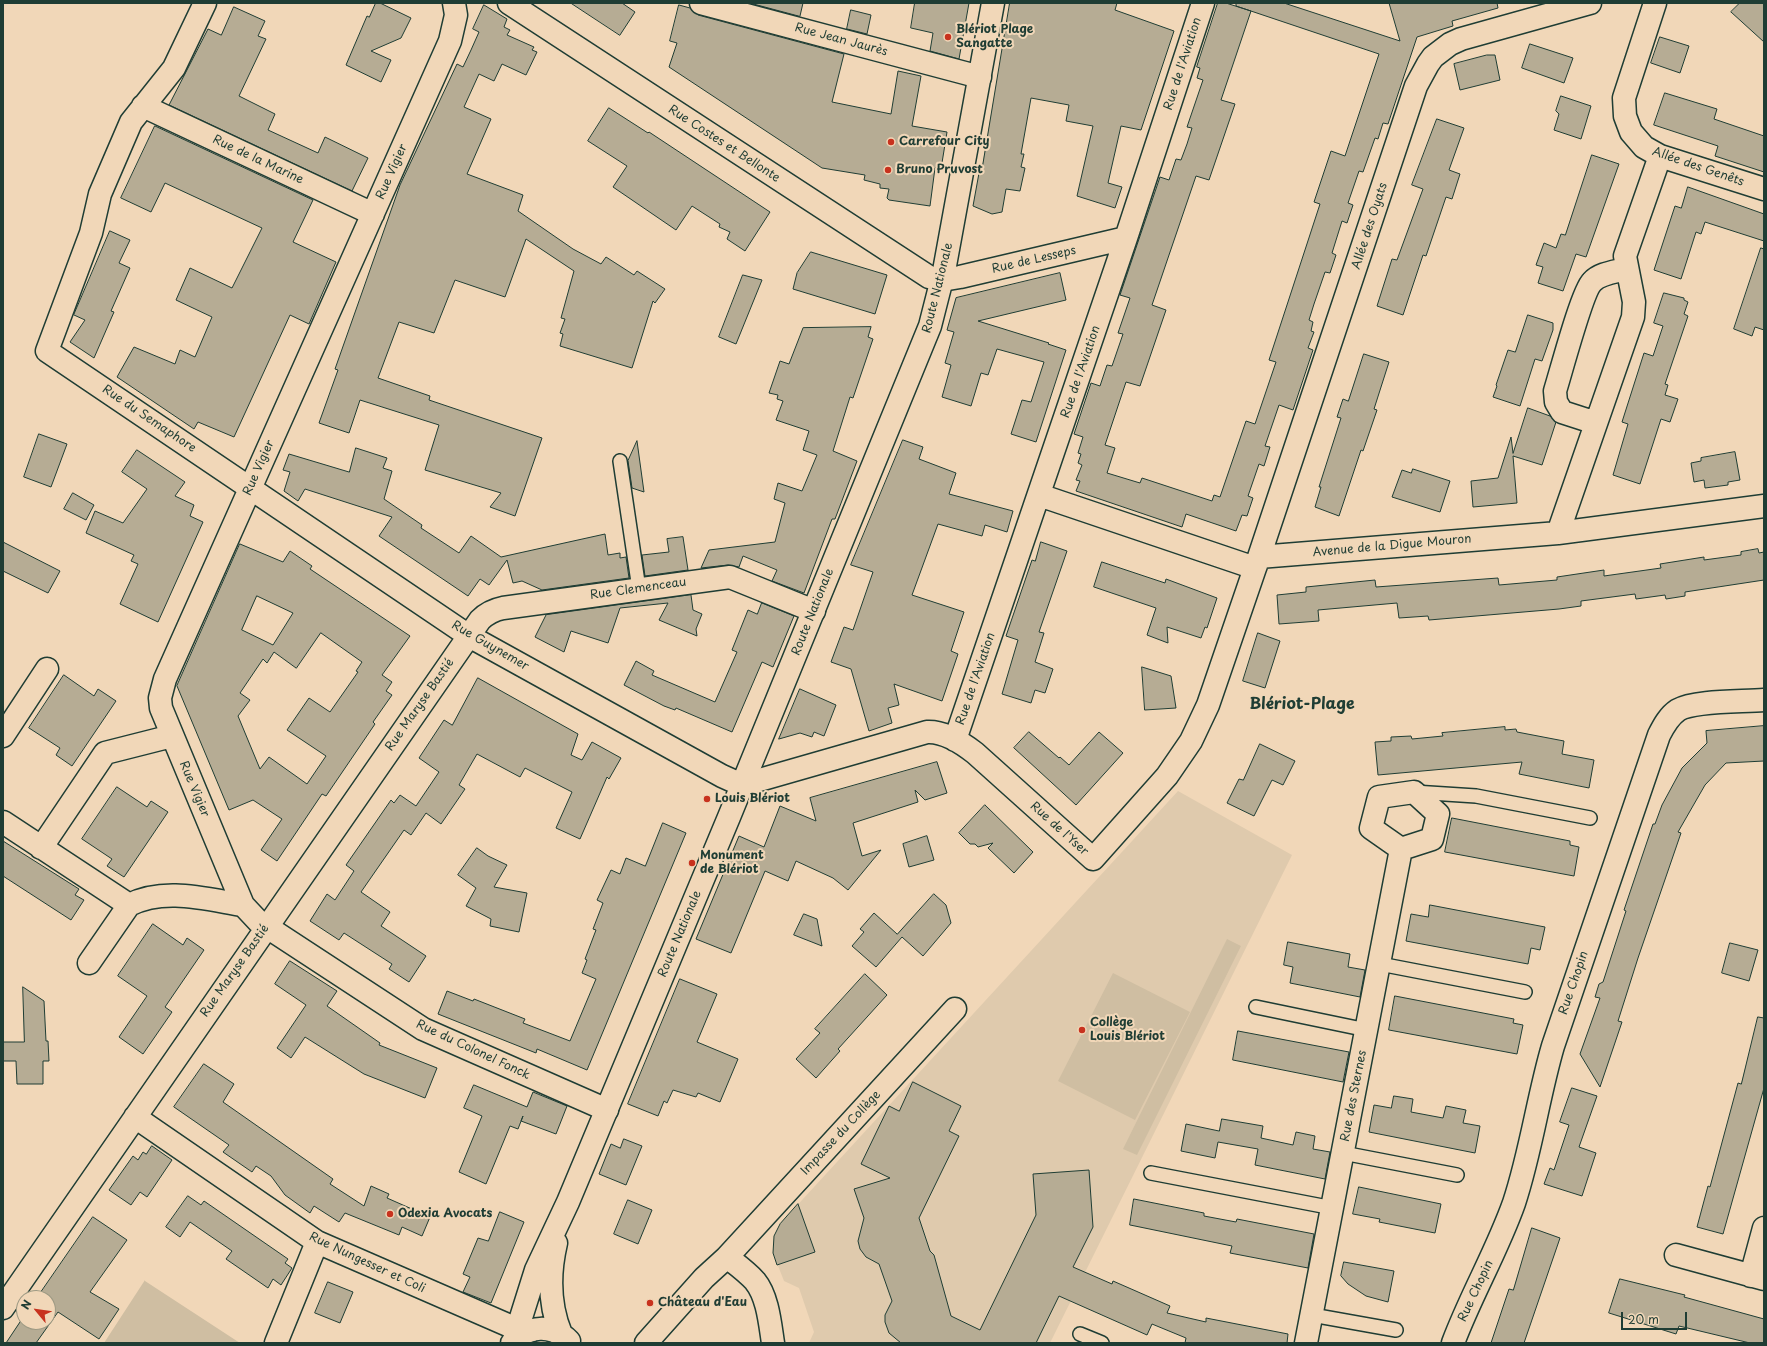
<!DOCTYPE html>
<meta charset="utf-8">
<style>
body{margin:0}
#map{position:relative;width:1767px;height:1346px;overflow:hidden;background:#f1d7b8;font-family:"Playpen Sans",sans-serif}
canvas{display:block}
.frame{position:absolute;inset:0;border:4px solid #1f3d34;pointer-events:none}
.north{position:absolute;left:16px;top:1290px;width:40px;height:40px;box-sizing:border-box;background:#f1d7b8;border:1px solid #9d9983;border-radius:50%;rotate:299deg;font-size:11px;font-weight:700;line-height:16px;text-align:center;color:#1f3d34}
.north::after{content:'';display:block;margin:auto;width:14px;height:18px;background:#c8321e;clip-path:polygon(50% 0,100% 100%,50% 72%,0 100%)}
.scale{position:absolute;left:1621px;top:1312px;width:66px;height:18px;box-sizing:border-box;border:2px solid #1f3d34;border-top:0;padding-left:5px;font-size:12px;line-height:14px;white-space:nowrap;color:#1f3d34;-webkit-text-stroke:3px #f1d7b8;paint-order:stroke}
</style>
<div id="map">
<canvas width="1767" height="1346"></canvas>
<div class="frame"></div>
<div class="north">N</div>
<div class="scale">20 m</div>
</div>
<script>
const ctx = document.querySelector('canvas').getContext('2d');
ctx.lineJoin = 'round';
function paint(path, color) {
  ctx.fillStyle = color;
  ctx.fill(path, 'evenodd');
}
function strokePath(path, color, width, dash) {
  ctx.strokeStyle = color;
  ctx.lineWidth = width;
  ctx.lineCap = dash ? 'butt' : 'round';
  ctx.setLineDash(dash || []);
  ctx.stroke(path);
}
function write(font, color, halo, rows, align = 'center') {
  ctx.font = font + ' "Playpen Sans",sans-serif';
  ctx.lineWidth = 4;
  ctx.setLineDash([]);
  ctx.textBaseline = 'middle';
  ctx.strokeStyle = halo;
  ctx.fillStyle = color;
  for (const [text, x, y, turn = 0] of rows) {
    ctx.save();
    ctx.translate(x, y);
    ctx.rotate((+turn || 0) * Math.PI / 180);
    ctx.textAlign = isNaN(turn) ? turn : align;
    if (halo) ctx.strokeText(text, 0, 0);
    ctx.fillText(text, 0, 0);
    ctx.restore();
  }
}
const built = new Path2D(`
 M1178,791L1292,855L1050,1343H809L814,1332L799,1288L784,1281L773,1253L774,1236L780,1224Z`);
const green = new Path2D(`
 M1227,939L1241,946L1137,1155L1123,1149Z
 M1113,973L1190,1012L1135,1120L1058,1081Z
 M145,1280V1281L240,1343H104Z`);
const building = new Path2D(`
 M376,3H380L411,18L401,38L371,51L391,60L381,82L346,65L367,16L369,17Z
 M571,3H622L635,12L620,35Z
 M750,3H803L800,16Z
 M915,3H969L959,59L930,51L933,33L911,28Z
 M1010,3H1117L1115,10L1174,31L1141,130L1121,126L1108,183L1122,187L1115,208L1077,196L1093,126L1066,121L1069,105L1031,98L1021,154H1024L1021,167L1025,168L1020,191L1006,189L1002,212L992,214L973,206L979,173H981Z
 M1218,3H1226L1251,11L1221,100L1235,104L1209,180L1196,176L1169,255L1152,305L1166,310L1140,386L1126,382L1105,445L1115,448L1107,473L1140,483L1142,478L1212,501L1214,495L1220,497L1246,421L1255,424L1276,362L1269,360L1320,204L1314,202L1331,151L1345,156L1379,54L1236,6V3H1284L1400,41L1389,3H1497L1498,8L1452,21L1453,26L1417,37L1388,124L1383,123L1378,139L1375,138L1363,172L1359,171L1348,203L1353,205L1347,223L1342,221L1332,253L1336,255L1330,273L1325,272L1314,304L1309,320L1313,322L1311,331L1314,332L1308,348L1313,350L1293,410L1279,405L1265,446L1270,447L1264,466L1259,464L1248,496L1253,498L1247,516L1242,515L1236,531L1186,514L1182,527L1076,491L1080,481L1076,480L1082,465L1078,463L1081,454L1078,453L1083,437L1074,434L1091,383L1100,386L1107,365L1112,366L1123,334L1118,333L1130,298L1120,295L1160,177L1169,180L1176,159L1181,160L1187,144L1192,128L1187,127L1203,80L1197,78L1200,68L1197,67Z
 M1740,3H1764V42L1731,12Z
 M484,5L507,19L504,27L510,30L507,35L534,47L532,50L537,52L526,75L502,64L494,81L479,74L464,107L491,119L467,174L523,195L518,211L573,249L601,264L606,257L634,275L637,271L665,289L655,303L653,301L632,368L560,346L563,334L560,333L565,319L561,318L574,271L526,239L505,297L455,280L434,333L399,322L378,378L430,396L429,400L542,438L515,516L490,507L501,493L425,470L439,425L360,400L349,433L319,423L338,370L335,369L400,185L457,64L463,67L471,50L479,32L473,29Z
 M679,5L690,8L698,15L844,54L832,102L891,114L898,71L921,76L912,126L947,132L941,169L935,168L930,206L889,200L887,198L889,189L880,188V184L864,180L865,175L822,168L669,67L677,43L670,41Z
 M234,7L265,21L258,36L266,39L239,96L275,114L268,130L318,153L325,137L368,158L352,191L169,105L208,29L221,35Z
 M851,10L871,15L867,34L847,29Z
 M1660,37L1689,46L1680,73L1651,63Z
 M1530,44L1573,58L1564,83L1522,68Z
 M1487,55H1495L1500,80L1460,90L1454,64Z
 M1665,93L1717,109L1714,119L1764,136V172L1715,156L1718,146L1654,125Z
 M1561,96L1591,106L1581,139L1554,130L1559,114L1556,111Z
 M609,108L648,133L649,132L770,212L745,251L727,239L730,232L719,227L720,224L692,206L676,230L613,187L627,166L588,141Z
 M1437,119L1464,128L1449,170L1460,174L1452,199L1446,197L1426,256L1423,255L1403,315L1377,306L1392,259L1397,260L1423,189L1412,185Z
 M155,126L313,200L293,242L336,262L309,324L290,315L234,437L198,422L194,429L117,377L134,347L175,364L180,350L195,357L212,317L176,300L190,268L232,288L262,228L165,183L151,212L121,198Z
 M1592,155L1619,164L1586,257L1576,254L1563,291L1538,283L1543,267L1536,265L1544,243L1556,248L1561,234L1565,235Z
 M1688,187L1764,214V241L1705,222L1701,234L1696,232L1681,279L1654,270L1675,206L1681,208Z
 M110,231L130,240L119,263L130,268L111,311L114,312L94,358L70,342L85,320L74,315Z
 M1761,248L1764,249V330L1755,327L1752,336L1734,329Z
 M811,252L887,275L875,314L793,289L797,273Z
 M1060,273L1066,300L978,321L1049,343L1048,344L1066,350L1036,442L1011,434L1022,400L1031,402L1044,362L997,349L988,375L981,373L971,406L942,397L951,365L945,363L954,332L947,330L956,298Z
 M743,275L762,280L736,344L719,337Z
 M1664,293L1684,298V300L1688,302L1684,314L1688,316L1665,384L1668,385L1665,395L1678,399L1670,422L1661,419L1640,484L1613,475L1628,424L1622,422L1644,353L1653,356L1663,326L1654,323Z
 M1528,315L1553,323V330L1542,361L1535,359L1520,406L1493,397L1497,386L1496,385L1508,350L1515,352Z
 M871,327L868,337L873,339L853,398L850,397L833,451L857,461L835,519H832L804,593L772,581L777,570L743,556L739,567L728,565L701,568L709,550L775,542L785,503L774,499L778,483L802,491L817,455L803,450L809,431L776,420L783,401L777,399L778,395L769,393L780,361L789,364L803,328Z
 M1364,354L1389,362L1374,409L1377,410L1363,451L1361,450L1339,516L1315,507L1321,487H1319L1341,418L1337,417L1343,399L1348,401Z
 M1528,408L1550,416L1556,422L1542,465L1513,456L1517,503L1473,507L1471,481L1498,478L1511,437L1513,453Z
 M39,434L67,444L51,487L24,477Z
 M903,440L923,447L919,459L956,473L949,494L1013,511L1007,532L985,525L982,536L938,524L912,595L964,612L951,651L958,654L942,701L894,684L899,705L888,708L892,723L869,731L851,669L831,662L844,627L853,630L873,572L851,565Z
 M637,441L644,492L632,488L628,461Z
 M356,448L387,458L383,468L392,471L384,499L422,525L421,528L459,553L471,536L501,557L605,534L608,555L620,553V558L626,557L629,578L542,590L522,581L513,583L507,560L489,585L480,579L468,596L379,536L392,517L305,489L298,501L284,491L290,472L283,470L289,454L349,472Z
 M137,450L185,482L175,496L194,505L190,516L203,522L158,622L120,604L138,564L131,561L134,555L86,533L95,511L123,523L147,489L122,472Z
 M1735,452L1740,480L1728,482V485L1705,488L1704,480L1694,482L1691,463L1701,461V458Z
 M1413,469L1450,481L1440,512L1392,497L1402,470L1411,473Z
 M73,493L94,505L86,520L64,509Z
 M683,537L688,570L645,576L642,555L669,552L667,539Z
 M3,542L60,571L48,593L3,571Z
 M1041,542L1067,551L1039,632L1044,633L1035,662L1053,669L1045,693L1035,690L1031,703L1002,694L1018,640L1006,636L1032,560L1035,561Z
 M240,544L283,562L290,551L312,566L310,569L410,636L382,675L392,682L386,691L392,695L373,722L375,724L326,796L322,794L277,861L261,850L282,819L253,800L229,810L177,686ZM257,596L293,613L273,645L242,630ZM321,633L362,662L356,671L358,672L330,712L309,698L287,730L326,756L307,784L269,757L260,769L238,716L250,700L240,693L263,659L267,663L274,652L296,668Z
 M1758,549L1759,553L1764,552V580L1685,592V596L1666,599L1665,595L1636,599L1635,594L1581,601V606L1559,609L1429,620L1428,616L1399,618L1397,603L1318,610L1319,621L1279,624L1277,595L1306,592V587L1375,580L1376,587L1498,578L1499,585L1557,580V577L1604,570V576L1661,568L1660,564L1704,557V560L1741,555V552Z
 M1102,562L1165,583L1166,579L1217,598L1207,628L1205,627L1201,638L1167,627L1168,643L1147,635L1156,608L1094,587Z
 M691,595L693,610L702,614L696,629L697,636L659,620L668,603L620,608L608,643L571,631L564,652L535,637L546,615Z
 M762,603L794,616L773,667L762,662L732,732L676,708L675,710L664,706L624,685L636,661L654,671L652,675L715,702L737,652L732,650L748,610L757,614Z
 M1258,633L1280,641L1265,688L1243,681Z
 M1142,667L1171,676L1176,708L1145,710Z
 M64,675L94,696L98,689L116,701L72,766L56,755L60,748L29,728Z
 M478,678L578,734L571,755L582,760L592,742L621,758L609,779L607,777L580,839L556,828L572,792L525,768L520,777L477,754L459,785L465,789L441,824L426,813L411,835L404,830L361,892L390,912L381,926L426,956L409,982L389,969L392,964L344,933L339,940L310,921L327,894L335,900L354,871L346,865L391,800L394,803L400,795L416,806L439,772L419,758L444,720L452,725Z
 M800,689L836,705L824,736L814,732L812,737L800,733L779,739Z
 M1764,726V761L1726,763L1705,785L1678,832L1681,833L1638,958L1618,1021L1622,1022L1600,1087L1580,1054L1600,998L1595,997L1599,984L1603,982L1626,911L1624,910L1653,824H1655L1662,805L1682,768L1707,743L1706,731Z
 M1505,727V730L1516,729L1517,732L1564,741L1562,754L1594,760L1589,788L1519,774L1522,762L1378,775L1375,742L1391,741V737L1411,736L1412,739L1443,736L1442,733Z
 M1029,732L1059,758L1060,757L1069,765L1099,732L1123,753L1076,805L1014,748Z
 M1260,744L1295,761L1283,785L1272,780L1254,816L1227,803L1239,779L1243,780Z
 M937,762L947,793L925,800L915,790L918,802L853,823L862,856L881,850L848,890L833,878L796,861L788,881L765,871L731,953L696,939L739,836L764,847L780,806L816,821L810,798Z
 M117,787L147,807L151,801L168,812L124,877L107,866L112,859L82,839Z
 M985,805L1033,852L1014,873L988,848L993,843L978,847L975,844H970L959,833Z
 M1452,818L1570,841V845L1579,847L1574,876L1445,852Z
 M663,823L686,833L587,1070L537,1049L536,1053L438,1014L447,991L473,1001L474,999L525,1019L523,1023L570,1041L596,979L582,973L587,960L585,959L596,930L593,929L603,903L597,900L611,870L620,874L626,858L645,866Z
 M927,836L934,860L909,867L903,844Z
 M3,841L79,889L75,895L84,900L71,920L3,876Z
 M477,848L488,856L507,865L494,887L527,893L519,932L490,926L491,919L466,906L476,888L458,875Z
 M934,894L946,905L951,923L923,956L902,937L876,967L852,946L864,932L860,929L874,913L897,934Z
 M1430,905L1545,927L1540,950L1531,948L1528,964L1406,941L1411,914L1428,917Z
 M804,914L817,919L822,946L794,935Z
 M153,924L183,945L187,938L204,950L165,1007L172,1012L143,1054L119,1037L147,996L118,976Z
 M1288,942L1350,954L1348,967L1365,970L1360,997L1290,983L1293,967L1284,965Z
 M1730,943L1758,950L1749,981L1722,973Z
 M290,961L337,991L327,1006L380,1043L379,1045L437,1068L425,1098L364,1074L305,1037L291,1058L277,1048L306,1005L275,984Z
 M865,974L887,995L838,1049L840,1051L816,1078L796,1059L820,1033L815,1029Z
 M680,979L717,994L697,1042L738,1059L720,1102L698,1093L696,1097L673,1090L667,1103L664,1101L658,1116L628,1104Z
 M23,987L44,1001L46,1041H48L49,1061H43V1084H17L16,1061H3V1042H24Z
 M1395,996L1514,1019L1513,1023L1523,1025L1517,1054L1389,1030Z
 M1758,1017L1764,1018V1088L1723,1234L1697,1227L1708,1186L1710,1187L1738,1083L1741,1084Z
 M1238,1031L1349,1052L1343,1082L1233,1060Z
 M204,1064L234,1084L223,1102L333,1179L330,1184L364,1206L371,1186L389,1194L387,1198L430,1217L422,1236L402,1227L399,1235L345,1213L339,1222L314,1206L310,1213L285,1195L271,1176L256,1166L252,1172L223,1152L229,1145L174,1107Z
 M913,1082L961,1106L949,1131L959,1136L919,1218L930,1251L934,1255L951,1316L980,1330L1036,1215L1033,1174L1089,1170L1093,1227L1073,1267L1112,1284L1113,1281L1170,1306L1167,1313L1206,1322V1318L1288,1334L1287,1343H1185L1186,1338L1152,1324L1147,1335L1059,1296L1036,1343H901L889,1333L885,1322V1315L892,1301L879,1264L866,1257L860,1249L858,1241L864,1218L854,1189L890,1178L861,1164L889,1106L899,1111Z
 M474,1085L527,1107L533,1092L567,1106L556,1134L521,1121L523,1116L518,1129L510,1126L486,1184L459,1172L482,1116L464,1108Z
 M1572,1088L1597,1096L1579,1147L1596,1153L1582,1196L1544,1184L1550,1168L1554,1170L1569,1125L1560,1122Z
 M1394,1096L1413,1099L1411,1112L1443,1118L1446,1106L1466,1110L1463,1123L1480,1126L1475,1153L1369,1132L1374,1105L1391,1108Z
 M1222,1119L1263,1126L1261,1138L1293,1145L1296,1132L1315,1136L1313,1149L1330,1152L1325,1179L1255,1165L1258,1149L1218,1142L1215,1158L1181,1151L1186,1124L1219,1131Z
 M624,1139L642,1146L626,1185L599,1174L611,1144L620,1148Z
 M152,1146L172,1160L147,1197L140,1192L131,1205L109,1190L133,1156L138,1160L143,1152L146,1154Z
 M1359,1187L1441,1204L1435,1233L1379,1222L1380,1219L1353,1214Z
 M188,1196L201,1205L204,1201L288,1259L285,1263L292,1268L281,1285L273,1279L268,1288L226,1259L232,1251L190,1222L180,1237L166,1227Z
 M1134,1199L1204,1213V1216L1236,1222L1237,1219L1314,1234L1308,1268L1230,1253L1232,1246L1130,1225Z
 M628,1200L652,1210L638,1244L614,1234Z
 M798,1204L815,1252L777,1265L773,1253L774,1236L780,1224Z
 M500,1212L524,1222L491,1303L463,1292L470,1277L463,1274L478,1238L488,1241Z
 M93,1217L127,1240L90,1292L119,1309L99,1339L58,1312L36,1343H6L24,1316V1322H48V1298H37Z
 M1532,1228L1560,1238L1524,1343H1491L1509,1289L1513,1290Z
 M1344,1262L1394,1271L1388,1302L1366,1296L1348,1284L1341,1276Z
 M1620,1279L1685,1295L1684,1297L1764,1319V1343H1750L1679,1326L1676,1334L1609,1313Z
 M328,1282L353,1292L340,1323L315,1313Z`);
const lane = new Path2D(`
 M620,461L639,589
 M1414,792L1476,796L1590,818
 M1380,964L1525,992
 M1256,1007L1367,1030
 M1343,1153L1457,1175
 M1151,1173L1333,1208
 M1312,1315L1396,1330
 M1080,1334L1102,1343`);
const street = new Path2D(`
 M205,3L174,68L131,122L100,194L91,233L47,351L469,636L722,776L742,785L927,732C944,731 961,742 975,753L1093,859L1167,776L1191,741L1208,705L1255,568
 M454,3L456,15L450,41L165,679L160,698L161,708L243,905L258,921L423,1029L607,1110
 M509,3L929,277L942,280L960,277L1126,238
 M701,3L980,77
 M1655,3L1624,98L1625,116L1631,132L1644,147L1660,156L1764,189
 M143,106L373,214
 M1596,423L1562,412L1556,402L1555,391C1561,372 1582,292 1592,282C1600,273 1615,272 1626,269
 M1039,495L1255,568L1259,557L1558,533L1764,506
 M1558,533L1633,317L1634,302L1625,256L1660,156
 M1259,557L1416,86L1428,64L1433,57L1450,44L1461,39L1590,3
 M3,736L47,669
 M955,740L1126,238L1203,3
 M1414,792L1438,814L1432,839L1401,849L1371,828L1379,797Z
 M3,822L129,905L89,963
 M41,848L105,753L172,736
 M129,905C164,887 205,899 243,905
 M135,1117L317,1242L510,1326L532,1330
 M1676,1255L1764,1279
 M727,1257L955,1009
 M1751,1276L1764,1228
 M3,1308L480,620C487,613 493,610 503,608L730,577L814,611
 M276,1343L317,1242
 M646,1343L704,1278L727,1257C736,1264 747,1272 755,1281C768,1297 770,1324 773,1343
 M1306,1343L1401,849
 M1453,1343C1471,1295 1497,1251 1514,1203C1531,1152 1538,1097 1553,1046L1659,735C1664,725 1669,716 1678,710C1695,700 1743,702 1764,700`);
const primary = new Path2D(`
 M556,1243C549,1273 549,1305 561,1334
 M512,1343C528,1325 552,1324 569,1341
 M513,1343L536,1270L568,1202L729,817L930,326L944,271L993,3`);
const markers = [
 [948,37,4,"#c8321e"],
 [891,142,4,"#c8321e"],
 [888,170,4,"#c8321e"],
 [707,799,4,"#c8321e"],
 [692,863,4,"#c8321e"],
 [1082,1030,4,"#c8321e"],
 [390,1214,4,"#c8321e"],
 [650,1303,4,"#c8321e"]
];
const poiNames = [
 ["Blériot Plage",956,30],
 ["Sangatte",956,44],
 ["Carrefour City",899,142],
 ["Bruno Pruvost",896,170],
 ["Louis Blériot",715,799],
 ["Monument",700,856],
 ["de Blériot",700,870],
 ["Collège",1090,1023],
 ["Louis Blériot",1090,1037],
 ["Odexia Avocats",398,1214],
 ["Château d'Eau",658,1303]
];
const streetNames = [
 ["Rue Jean Jaurès",841,40,15],
 ["Rue de l'Aviation",1183,64,-72],
 ["Rue Costes et Bellonte",724,144,33],
 ["Rue de la Marine",258,160,25],
 ["Allée des Genêts",1698,167,19],
 ["Rue Vigier",392,172,-66],
 ["Allée des Oyats",1370,226,-72],
 ["Rue de Lesseps",1034,260,-13],
 ["Route Nationale",938,288,-76],
 ["Rue de l'Aviation",1081,372,-71],
 ["Rue du Semaphore",149,419,34],
 ["Rue Vigier",259,468,-66],
 ["Avenue de la Digue Mouron",1392,546,-5],
 ["Rue Clemenceau",638,589,-8],
 ["Route Nationale",813,612,-68],
 ["Rue Guynemer",490,646,30],
 ["Rue de l'Aviation",976,679,-71],
 ["Rue Maryse Bastié",420,705,-55],
 ["Rue Vigier",194,789,67],
 ["Rue de l'Yser",1059,829,42],
 ["Route Nationale",680,934,-67],
 ["Rue Maryse Bastié",235,971,-55],
 ["Rue Chopin",1574,983,-71],
 ["Rue du Colonel Fonck",473,1050,25],
 ["Rue des Sternes",1354,1096,-79],
 ["Impasse du Collège",841,1133,-47],
 ["Rue Nungesser et Coli",367,1263,25],
 ["Rue Chopin",1476,1291,-65]
];
const districtNames = [
 ["Blériot-Plage",1302,705]
];
paint(built, '#dfcaad');
paint(green, '#cfbea2');
paint(building, '#b6ac94');
strokePath(building, '#1f3d34', 1);
strokePath(lane, '#1f3d34', 16);
strokePath(street, '#1f3d34', 25);
strokePath(primary, '#1f3d34', 25);
strokePath(lane, '#f1d7b8', 13);
strokePath(street, '#f1d7b8', 22);
strokePath(primary, '#f1d7b8', 22);
for (const [x, y, r, color] of markers) {
  const dot = new Path2D();
  dot.arc(x, y, r, 0, 2 * Math.PI);
  ctx.fillStyle = color;
  ctx.fill(dot);
  strokePath(dot, '#f1d7b8', 1.5);
}
write('bold 12px', '#1f3d34', '#f1d7b8', poiNames, 'left');
write('12px', '#1f3d34', '#f1d7b8', streetNames);
write('bold 16px', '#1f3d34', '#f1d7b8', districtNames);
</script>
